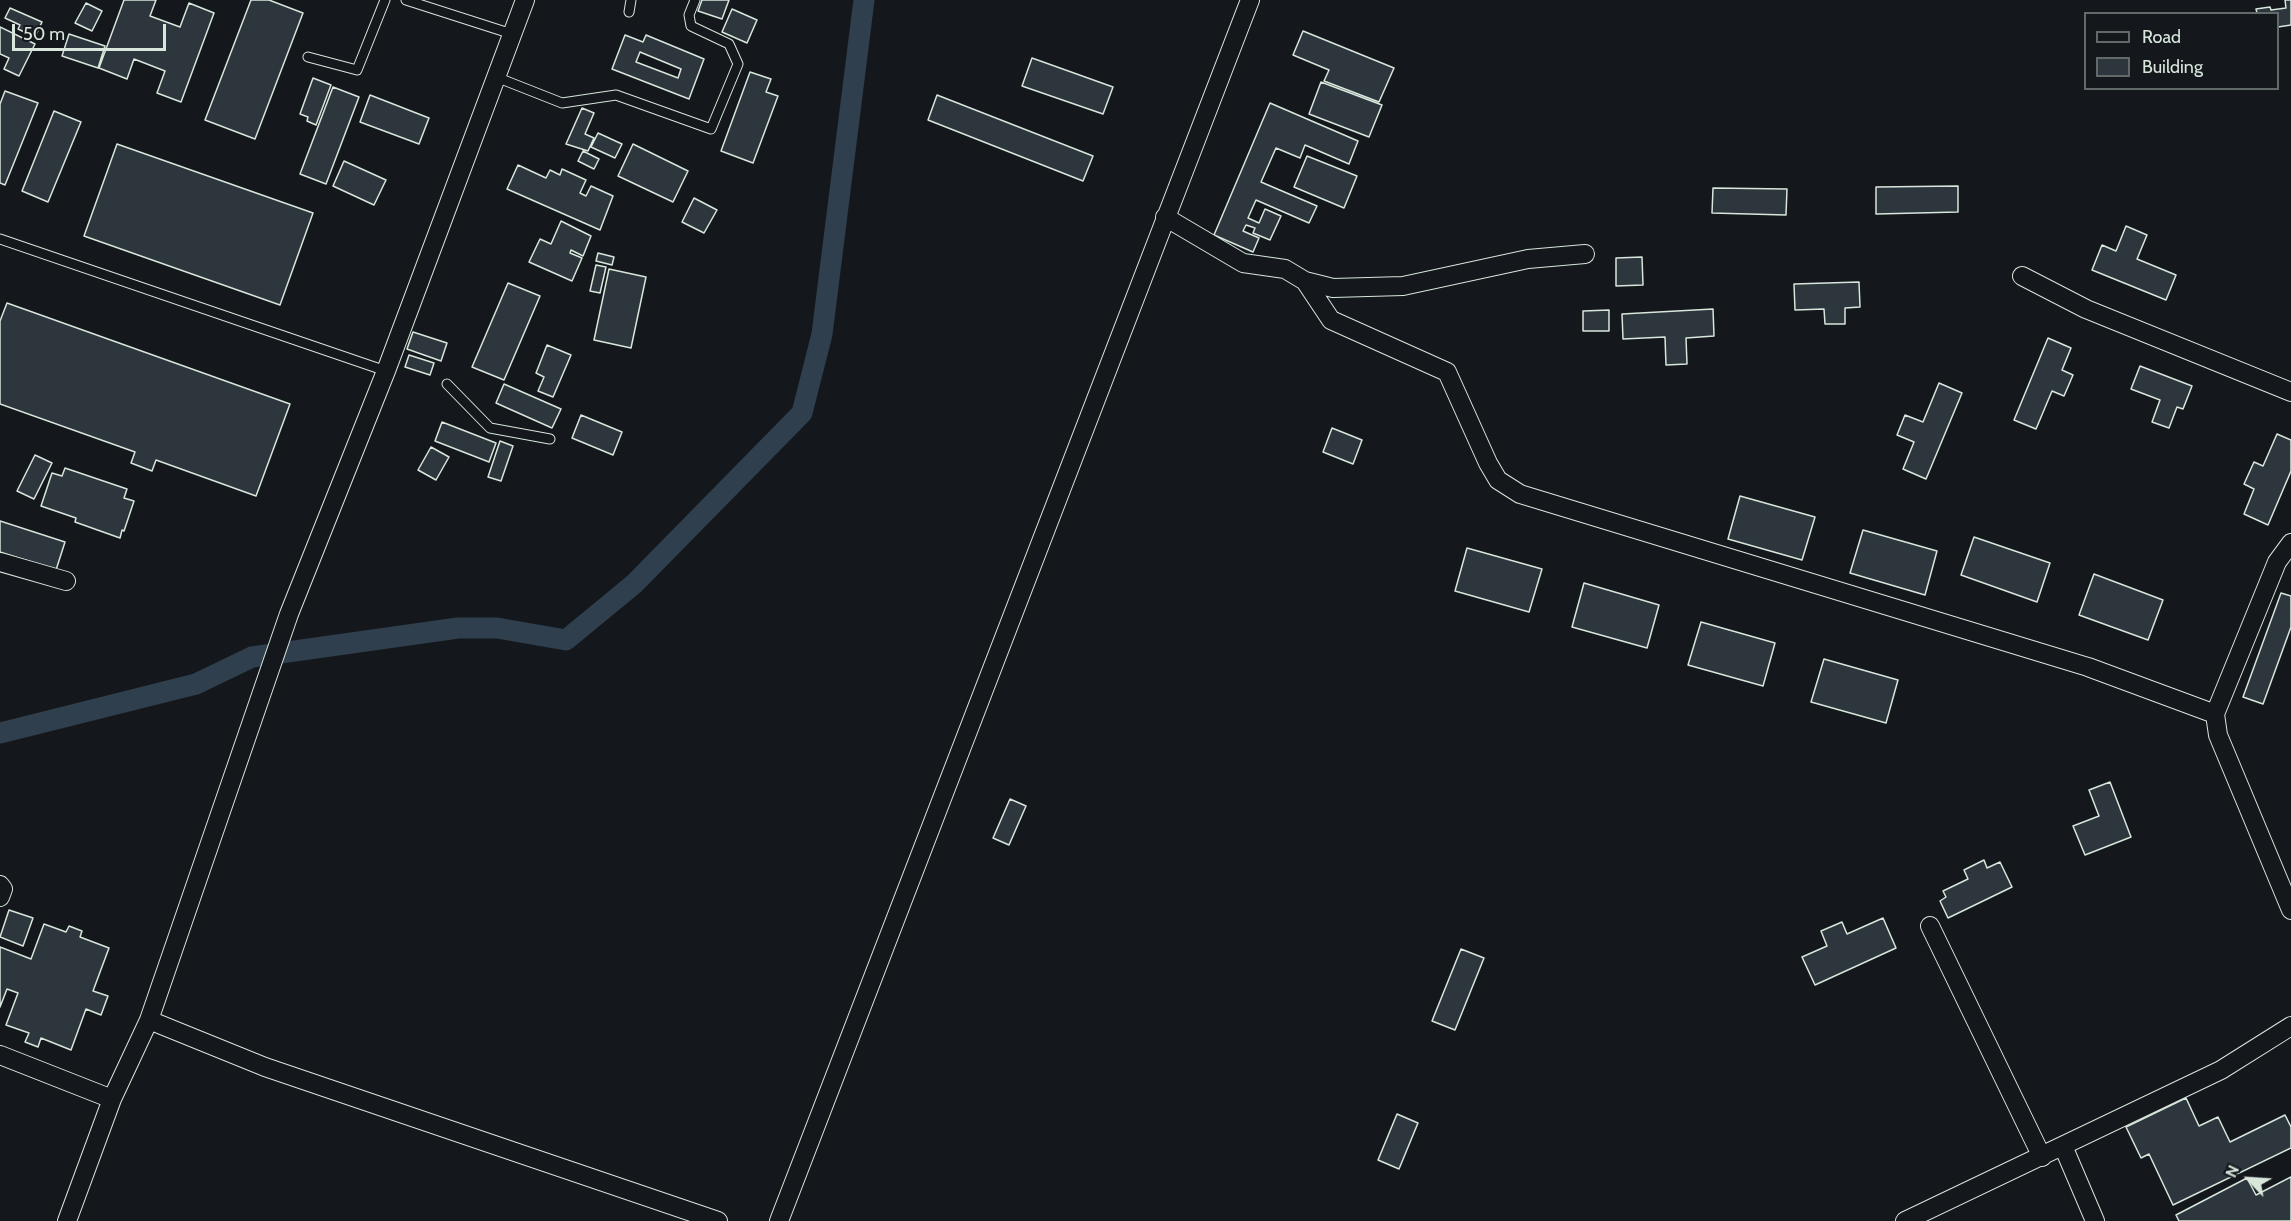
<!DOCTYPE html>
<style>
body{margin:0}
#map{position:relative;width:2291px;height:1221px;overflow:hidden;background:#14181c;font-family:Cabin,sans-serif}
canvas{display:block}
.legend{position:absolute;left:2084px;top:12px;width:195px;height:78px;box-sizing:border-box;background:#14181c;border:2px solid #626a69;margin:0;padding:8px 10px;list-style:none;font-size:18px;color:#d8e6dc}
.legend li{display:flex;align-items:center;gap:12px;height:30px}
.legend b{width:30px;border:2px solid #626a69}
.north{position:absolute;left:2219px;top:1149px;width:60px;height:60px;-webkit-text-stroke:4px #14181c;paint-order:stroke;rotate:295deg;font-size:16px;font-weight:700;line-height:24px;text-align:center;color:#d8e6dc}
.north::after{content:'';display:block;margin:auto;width:21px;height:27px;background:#d8e6dc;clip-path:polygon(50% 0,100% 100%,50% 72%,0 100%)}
.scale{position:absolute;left:12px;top:24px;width:154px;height:27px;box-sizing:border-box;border:3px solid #d8e6dc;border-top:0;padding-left:8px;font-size:18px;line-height:21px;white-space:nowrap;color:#d8e6dc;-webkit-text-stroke:4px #14181c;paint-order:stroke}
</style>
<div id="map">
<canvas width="2291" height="1221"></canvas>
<ul class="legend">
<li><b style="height:8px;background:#14181c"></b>Road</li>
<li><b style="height:16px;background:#2c363c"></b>Building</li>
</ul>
<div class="north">N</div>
<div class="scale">50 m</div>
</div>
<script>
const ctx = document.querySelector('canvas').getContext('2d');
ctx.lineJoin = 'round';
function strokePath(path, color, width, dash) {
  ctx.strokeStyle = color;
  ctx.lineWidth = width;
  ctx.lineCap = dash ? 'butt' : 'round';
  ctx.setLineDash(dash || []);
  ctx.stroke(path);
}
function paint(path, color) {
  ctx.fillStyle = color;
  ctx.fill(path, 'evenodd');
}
const canal = new Path2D(`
 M0,733L196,684L252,657L458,628H497L566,640L634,584L802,413L822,334L864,0`);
const building = new Path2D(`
 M124,0H156L150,16L180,27L189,3L214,13L181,102L157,93L165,71L134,59L127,79L99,68Z
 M251,0H269L303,13L255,139L205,120Z
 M702,0H729L722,19L698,11Z
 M2285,0H2291V25L2278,27V14H2251L2257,13L2256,9L2270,7L2271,10L2286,8Z
 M86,3L102,11L92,31L75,23Z
 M10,8L42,22L35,37L18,29L20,25L5,18Z
 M732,9L757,20L747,43L722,32Z
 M0,27L35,44L19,76L4,69L9,58L0,54Z
 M1303,31L1394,68L1379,102L1324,81L1329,70L1293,55Z
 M69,34L105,46L98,68L62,56Z
 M625,35L643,42L646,35L704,59L689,99L612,69ZM640,52L681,69L678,78L636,62Z
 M1032,58L1113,87L1103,114L1022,86Z
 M750,72L771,79L766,92L778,96L753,163L721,151Z
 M313,78L331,85L316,125L307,121L308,117L300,114Z
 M1321,82L1382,105L1369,137L1309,114Z
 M333,87L359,97L326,184L300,174Z
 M5,91L38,103L5,185L0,183V104Z
 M370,95L429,118L419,144L360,122Z
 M937,95L1093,156L1083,181L928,120Z
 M1270,103L1358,141L1349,164L1305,145L1300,158L1276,148L1261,182L1317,206L1309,223L1256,200L1248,218L1259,223L1265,209L1281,216L1270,240L1253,233L1255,228L1246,225L1243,231L1259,238L1253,252L1214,235Z
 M582,108L594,113L585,134L594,138L588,151L566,144Z
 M54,111L81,122L48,202L22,191Z
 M598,133L622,144L615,158L591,147Z
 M117,144L313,213L280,305L84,236Z
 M633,144L688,171L673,202L618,176Z
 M583,151L599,159L594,169L578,161Z
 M1307,156L1357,176L1344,208L1294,187Z
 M344,161L386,180L374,205L333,186Z
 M518,165L546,178L550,170L560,175L562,169L586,180L580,193L586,196L591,186L613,196L600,230L507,189Z
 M1958,186V212L1876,214V187Z
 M1713,188L1787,189L1786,215L1712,213Z
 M694,198L717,210L704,233L682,222Z
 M561,221L591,236L583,256L571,250L570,253L582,258L572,281L529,262L540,239L551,244Z
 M2126,226L2147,235L2137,259L2176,275L2166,300L2092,270L2102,245L2116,251Z
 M598,253L614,257L612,265L596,261Z
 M1642,257L1643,285L1616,286V258Z
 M596,265L606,267L600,293L590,291Z
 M609,269L646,277L631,348L594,340Z
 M1859,282L1860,307L1845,308V324H1825L1824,309L1795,310L1794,284Z
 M508,283L540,296L504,380L472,367Z
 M7,303L290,404L256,496L156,460L152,471L131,463L135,452L0,404V321Z
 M1713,309L1714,336L1686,338L1687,364L1666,365L1665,337L1623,339L1622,314Z
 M1609,310V331H1583V311Z
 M413,332L447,343L441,361L407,349Z
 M2048,338L2071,348L2062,370L2073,375L2064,396L2052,391L2036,429L2014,420Z
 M547,345L571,355L553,397L538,391L544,377L536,373Z
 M409,355L434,363L430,375L405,367Z
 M2140,366L2192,386L2183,409L2177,407L2169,428L2152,422L2160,400L2131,389Z
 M1939,383L1962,393L1926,479L1903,469L1914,442L1897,435L1905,415L1923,422Z
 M504,384L561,409L552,428L496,403Z
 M581,415L622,432L613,455L572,438Z
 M442,422L496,443L489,462L435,441Z
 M1332,428L1362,440L1353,464L1323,452Z
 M2277,434L2291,440V471L2268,525L2244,514L2254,489L2244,484L2254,462L2263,466Z
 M500,441L513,446L501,481L488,477Z
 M431,447L449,457L436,480L418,470Z
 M35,455L52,463L34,499L17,491Z
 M65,468L127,489L124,498L134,501L124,531L122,530L120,538L75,522L76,518L41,506L52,473L62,476Z
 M1740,496L1815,517L1802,560L1728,539Z
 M0,521L65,542L56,570L0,552Z
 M1863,530L1937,551L1925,595L1850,573Z
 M1974,537L2050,563L2037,602L1961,575Z
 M1467,548L1542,569L1529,612L1455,591Z
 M2094,574L2163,600L2148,640L2079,615Z
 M1584,583L1659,605L1647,648L1572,627Z
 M2281,593L2291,596V627L2263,704L2243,697Z
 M1701,622L1775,643L1763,686L1688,665Z
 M1824,659L1898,680L1886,723L1811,702Z
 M2110,782L2131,837L2085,855L2073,826L2099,816L2089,790Z
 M1010,799L1026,806L1009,845L993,838Z
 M1984,860L1987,868L2000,862L2012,887L1948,918L1940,901L1946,897L1943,891L1968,879L1964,870Z
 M9,910L33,918L23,946L0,937Z
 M1883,918L1896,948L1815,985L1802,957L1827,946L1821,931L1842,922L1847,934Z
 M44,924L66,932L69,926L82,931L80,937L109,948L93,991L108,996L101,1015L86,1009L71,1050L41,1038L38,1047L25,1042L29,1033L6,1025L18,993L7,989L0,1007V947L31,959Z
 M1461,949L1484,958L1455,1030L1432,1021Z
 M2186,1098L2199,1126L2218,1117L2230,1142L2285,1115L2291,1127V1148L2173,1205L2149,1154L2141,1158L2126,1127Z
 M1397,1114L1418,1123L1399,1169L1378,1160Z
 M2291,1177V1221H2179L2176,1215L2247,1178L2256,1195Z`);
const lane = new Path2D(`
 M406,0L512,34
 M629,12L631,0
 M308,57L357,70L385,0
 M496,77L562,103L616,95L711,129L738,64L729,44L691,26L689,15L695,0
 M0,239L386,371
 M447,384L490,428L550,439`);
const street = new Path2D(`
 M1165,217L1243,263L1285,269L1305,281L1333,288L1403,286L1528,259L1585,254
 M2022,276L2086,309L2291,392
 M1305,281L1331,320L1447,372L1488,463L1498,480L1520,494L2088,667L2215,714
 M2291,543L2277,562L2215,714L2218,735L2291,910
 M0,562L66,581
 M0,885L3,889L0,897
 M1930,926L2042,1157
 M149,1020L265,1067L718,1221
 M0,1055L112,1099
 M2063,1146L2095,1221
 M67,1221L112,1099L149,1020L289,614L386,371L525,0
 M779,1221L1250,0
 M1905,1221L2221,1070L2291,1026`);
strokePath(canal, '#2f3f4d', 21);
paint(building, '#2c363c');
strokePath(building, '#d8e6dc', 1.5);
strokePath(lane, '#d8e6dc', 11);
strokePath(street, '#d8e6dc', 20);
strokePath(lane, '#14181c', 9);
strokePath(street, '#14181c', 18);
</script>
